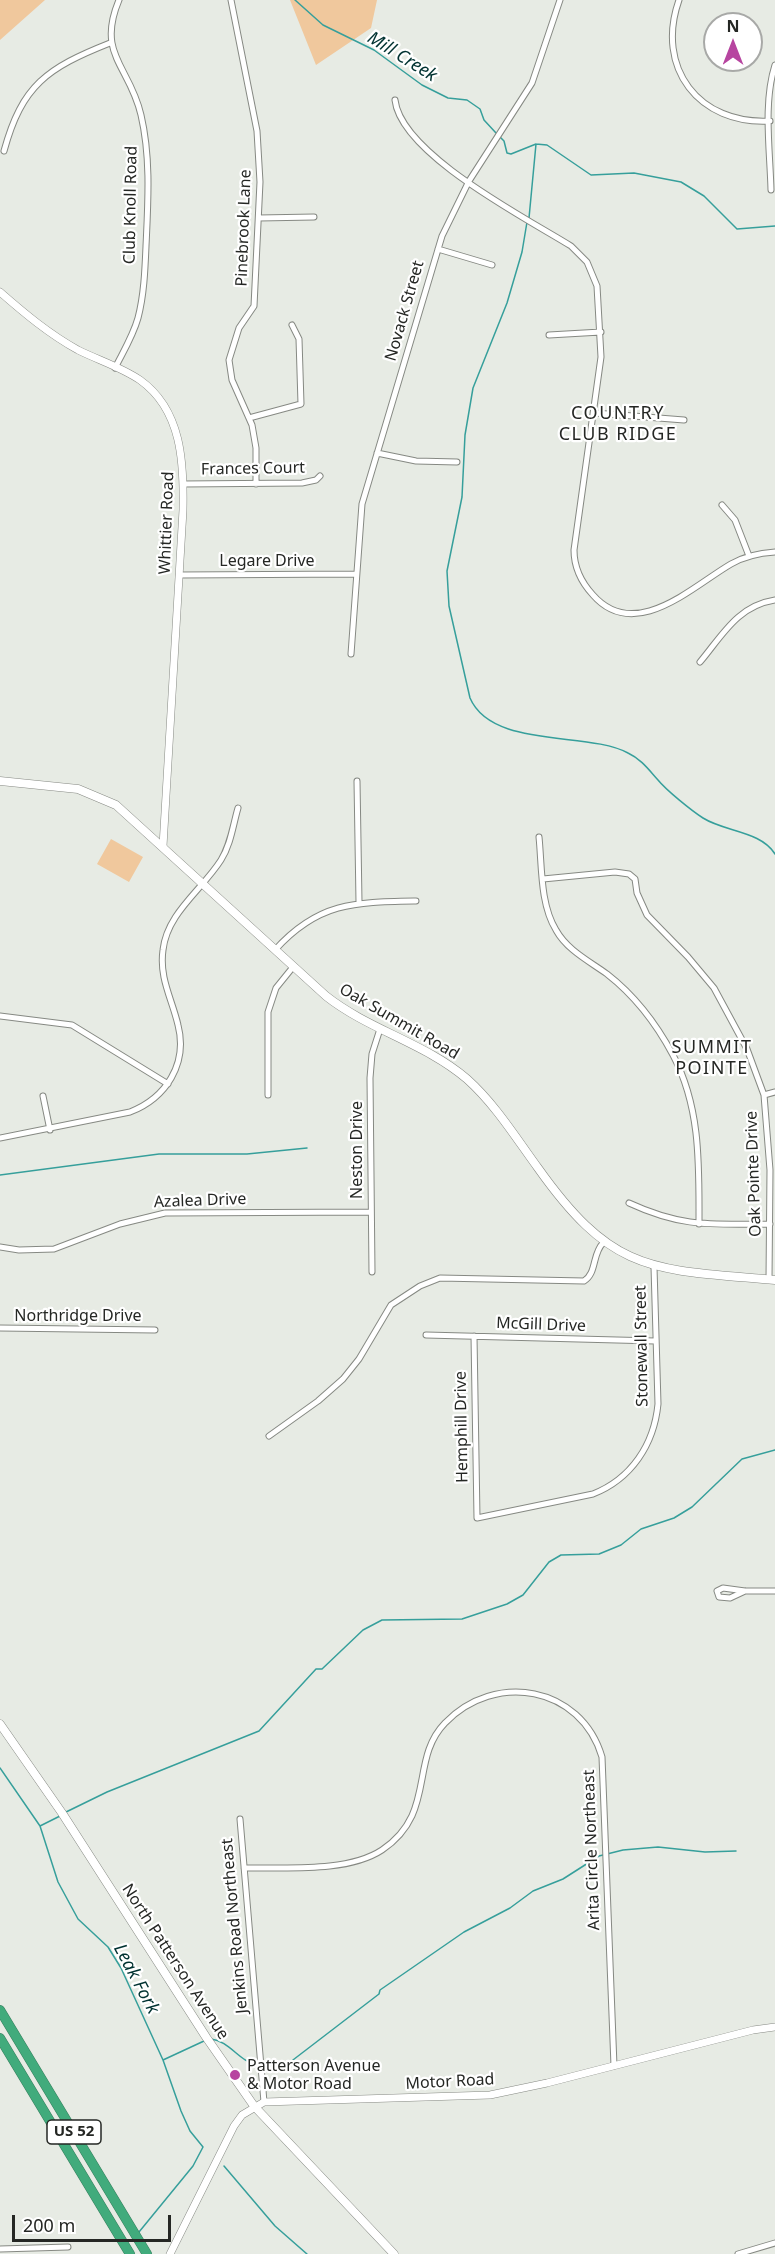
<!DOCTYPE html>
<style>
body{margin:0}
#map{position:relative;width:775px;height:2254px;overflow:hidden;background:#e7ebe4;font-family:"Noto Sans",sans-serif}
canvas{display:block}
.north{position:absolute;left:703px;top:12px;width:60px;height:60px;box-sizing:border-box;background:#fff;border:2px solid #a8a9a7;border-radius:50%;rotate:0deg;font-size:16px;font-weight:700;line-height:24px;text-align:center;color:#252724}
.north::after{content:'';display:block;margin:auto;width:21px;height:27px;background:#b745a0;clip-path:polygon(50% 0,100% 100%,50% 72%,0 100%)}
.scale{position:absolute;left:12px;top:2215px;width:159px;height:27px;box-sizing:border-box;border:3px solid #252724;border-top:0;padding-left:8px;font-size:18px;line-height:21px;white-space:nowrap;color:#252724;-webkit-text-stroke:4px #fff;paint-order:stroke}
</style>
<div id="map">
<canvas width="775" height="2254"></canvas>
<div class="north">N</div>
<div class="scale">200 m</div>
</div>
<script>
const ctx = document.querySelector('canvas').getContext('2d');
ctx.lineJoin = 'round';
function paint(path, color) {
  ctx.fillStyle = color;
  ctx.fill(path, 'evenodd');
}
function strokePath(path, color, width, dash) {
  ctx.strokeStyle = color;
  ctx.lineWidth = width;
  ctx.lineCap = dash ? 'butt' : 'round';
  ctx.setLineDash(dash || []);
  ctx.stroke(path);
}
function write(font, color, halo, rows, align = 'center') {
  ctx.font = font + ' "Noto Sans",sans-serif';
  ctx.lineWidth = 4.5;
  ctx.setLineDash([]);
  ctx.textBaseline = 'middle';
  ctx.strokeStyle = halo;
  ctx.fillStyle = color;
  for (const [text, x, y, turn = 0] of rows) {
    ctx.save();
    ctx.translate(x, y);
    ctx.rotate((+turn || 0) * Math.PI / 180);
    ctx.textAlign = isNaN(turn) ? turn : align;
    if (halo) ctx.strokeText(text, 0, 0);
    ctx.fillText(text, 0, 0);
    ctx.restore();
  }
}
const green = new Path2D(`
 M0,0H45L0,40Z
 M290,0H377L371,28L316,65Z
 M111,839L143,857L129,882L97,864Z`);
const stream = new Path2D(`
 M295,0L323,25L374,50L422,85L448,98L467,100L480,109L484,120L496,133
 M499,136L504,141L507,153L511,154L536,144L547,145L591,175L634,173L681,182L704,196L737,229L775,226
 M529,218L536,144
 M527,222L522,252L507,303L473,388L465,435L462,497L447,571L449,606L470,698C492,749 588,731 628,753C641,759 649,770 658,780C666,790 692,811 703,818C725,832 761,831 775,854
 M0,1175L159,1154H247L307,1148
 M0,1768L40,1826L58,1882L78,1919L108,1947L121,1968L163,2060L181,2111L190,2131L203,2147L193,2166L139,2232
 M64,1813L107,1792L259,1731L316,1669H322L363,1630L382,1620L462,1619L507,1604L523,1595L549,1562L561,1555L599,1554L621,1545L641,1529L674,1518L692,1507L742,1459L775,1450
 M40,1826L60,1816
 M211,2039C230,2041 239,2062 258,2065
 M163,2060L204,2041
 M263,2066H283L289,2063L379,1994L380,1990L464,1932L510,1908L533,1891L563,1879L599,1856L623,1850L658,1847L705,1852L736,1851
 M224,2166L275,2226L307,2254`);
const minor = new Path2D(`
 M231,0L257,131L260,182L254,306L239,328L229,360L232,380L252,425L256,448V484
 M679,0C655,68 699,125 770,121
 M395,100C401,154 526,218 571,246L587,262L597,286L601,357L574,550C574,567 581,582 593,595C635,643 693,586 731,564C745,556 760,553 775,552
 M4,151C22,85 47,68 110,43
 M771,190C770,150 763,103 775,65
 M259,218L314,217
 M438,249L492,265
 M549,335L601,332
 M115,368C123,352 133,336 138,318C144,295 145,270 146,246C148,202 151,158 141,115C130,66 96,55 119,0
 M595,413L684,420
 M249,418L301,404L299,339L292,325
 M377,453L416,461L457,462
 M183,484L302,483L316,480L320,476
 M722,505L735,520L749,556
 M179,575L356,574
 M351,654L362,504L442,236L469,181L532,83L560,0
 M700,662C722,636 737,606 775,600
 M357,781L359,902
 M539,837C542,866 540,904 556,930C567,950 589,961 607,974C634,995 657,1025 673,1055C701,1108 699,1166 699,1224
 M543,879L615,872L629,874L635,879L637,893L647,915L688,957L714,988L747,1049L764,1095L770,1170L769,1279
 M275,950C318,902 355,902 416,901
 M0,1016L72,1025L168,1084
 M268,1095V1012L276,988L293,967
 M764,1095L775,1092
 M43,1096L50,1130
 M0,1138L130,1112C166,1098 188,1064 178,1025C172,999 159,978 163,950C167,913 202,890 221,860C231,844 233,825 238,808
 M629,1203C683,1228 712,1224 770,1224
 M0,1247L19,1250L54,1249L120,1224L165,1213L371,1212
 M372,1272L370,1078L372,1054L380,1029
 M0,1328L155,1330
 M426,1335L655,1341
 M474,1336L477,1518L593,1494C631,1479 654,1445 658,1404L654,1267
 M269,1436L318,1401L343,1379L359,1359L391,1305L420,1286L440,1278L584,1281C597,1273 592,1254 603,1243
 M745,1591L730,1598L719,1597L717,1591L723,1588L745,1591H775
 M240,1819L264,2102
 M244,1868C285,1867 347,1873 382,1850C437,1813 409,1760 445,1723C495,1671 581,1686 602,1757L614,2066
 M0,2249L68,2247
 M738,2254L775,2243`);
const tertiary = new Path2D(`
 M0,292C24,313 49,334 78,350C98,360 121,367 140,380C182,410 184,463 183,510L163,846
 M170,2254L234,2126L242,2115L264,2102L490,2095L547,2083L753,2030L775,2027`);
const secondary = new Path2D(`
 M0,781L78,789L116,805L326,996C369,1030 425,1043 467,1079C495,1104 516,1138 538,1168C614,1275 652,1269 775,1280
 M0,1724L62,1813L206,2037L254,2106L394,2254`);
const motorway = new Path2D(`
 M0,2010L147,2254
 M0,2038L130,2254`);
const markers = [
 [235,2075,6,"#b745a0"]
];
const shields = [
 [74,2132,54]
];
const shieldNames = [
 ["US 52",74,2132]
];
const streetNames = [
 ["Club Knoll Road",131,205,-89],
 ["Pinebrook Lane",244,228,-88],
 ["Novack Street",405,311,-74],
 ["Frances Court",253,469,-1],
 ["Whittier Road",167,523,-88],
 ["Legare Drive",267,561],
 ["Oak Summit Road",399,1022,30],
 ["Neston Drive",357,1150,-90],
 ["Oak Pointe Drive",754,1174,-92],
 ["Azalea Drive",200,1201,-2],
 ["Northridge Drive",78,1316],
 ["McGill Drive",541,1325,2],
 ["Stonewall Street",642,1346,-91],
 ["Hemphill Drive",462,1427,-91],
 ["Arita Circle Northeast",592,1850,-92],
 ["Jenkins Road Northeast",235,1926,-95],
 ["North Patterson Avenue",175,1962,57],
 ["Motor Road",450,2082,-3]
];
const poiNames = [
 ["Patterson Avenue",247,2066],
 ["& Motor Road",247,2084]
];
const waterNames = [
 ["Mill Creek",402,57,32],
 ["Leak Fork",136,1979,62]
];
const neighbourhoodNames = [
 ["COUNTRY",618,414],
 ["CLUB RIDGE",618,435],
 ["SUMMIT",712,1048],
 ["POINTE",712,1069]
];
paint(green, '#f0c89d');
strokePath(stream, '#369f9b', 1.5);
strokePath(minor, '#868983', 7);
strokePath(tertiary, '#868983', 8);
strokePath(secondary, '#868983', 9);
strokePath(motorway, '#377d5d', 10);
strokePath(minor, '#fff', 5);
strokePath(tertiary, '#fff', 7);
strokePath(secondary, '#fff', 8);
strokePath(motorway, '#41ab7c', 9);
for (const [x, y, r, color] of markers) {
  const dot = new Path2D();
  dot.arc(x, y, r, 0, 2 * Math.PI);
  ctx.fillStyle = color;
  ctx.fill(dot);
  strokePath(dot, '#fff', 2);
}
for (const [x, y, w] of shields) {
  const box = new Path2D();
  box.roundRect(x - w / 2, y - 12, w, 24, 4.5);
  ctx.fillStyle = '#fff';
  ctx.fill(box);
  strokePath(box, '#252724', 1.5);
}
write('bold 15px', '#252724', null, shieldNames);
write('16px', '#252724', '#fff', streetNames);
write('16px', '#252724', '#fff', poiNames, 'left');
write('italic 18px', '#003231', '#fff', waterNames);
ctx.letterSpacing = '1.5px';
write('18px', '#252724', '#fff', neighbourhoodNames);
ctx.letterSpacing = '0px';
</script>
